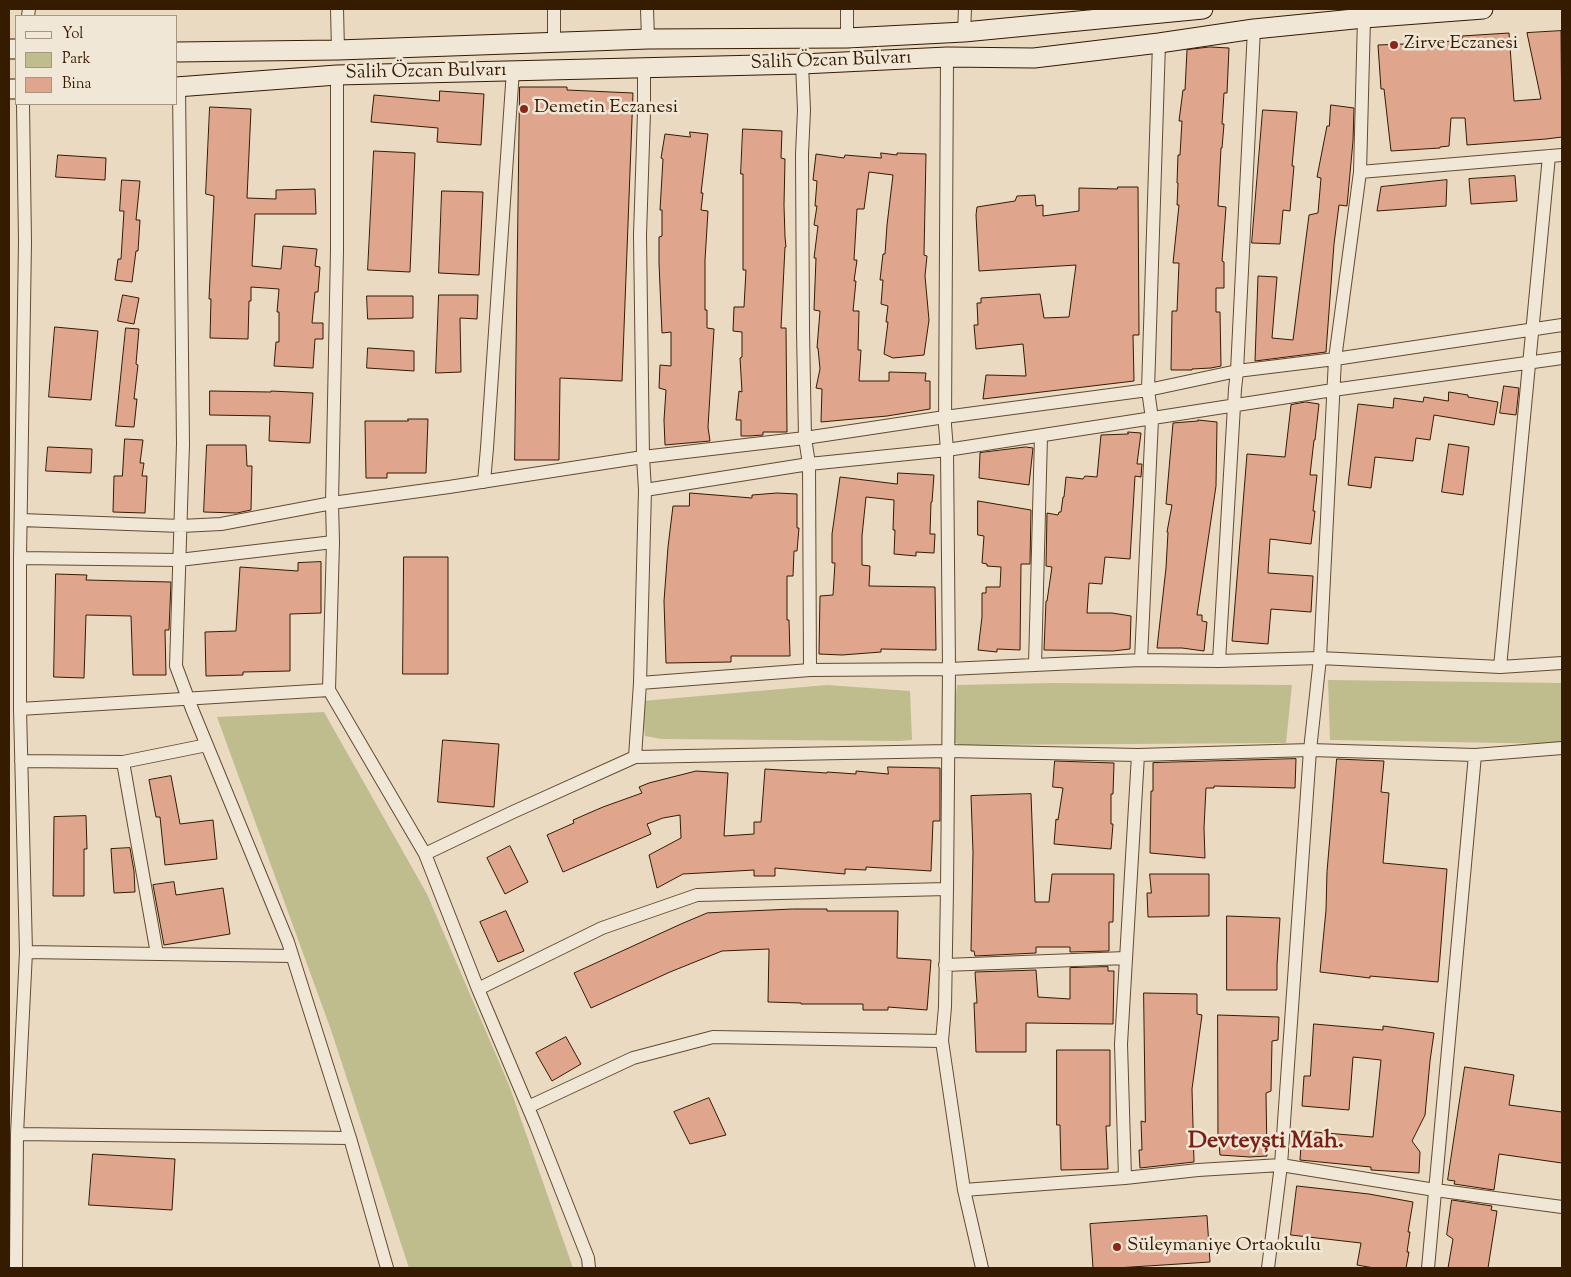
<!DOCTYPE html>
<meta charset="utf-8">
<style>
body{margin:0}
#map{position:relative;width:1571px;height:1277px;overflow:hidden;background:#eadac2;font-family:"Sorts Mill Goudy",serif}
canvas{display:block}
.frame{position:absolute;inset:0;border:10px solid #351b00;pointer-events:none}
.legend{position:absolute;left:15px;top:15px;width:162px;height:90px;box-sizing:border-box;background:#f1e7d7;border:1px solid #a69581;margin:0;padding:6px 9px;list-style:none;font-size:15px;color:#351b00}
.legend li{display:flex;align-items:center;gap:10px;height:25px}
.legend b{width:25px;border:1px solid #a69581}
</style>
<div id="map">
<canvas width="1571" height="1277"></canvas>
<div class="frame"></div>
<ul class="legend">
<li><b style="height:6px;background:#f1e7d7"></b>Yol</li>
<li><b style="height:14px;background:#bfbd8e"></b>Park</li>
<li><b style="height:14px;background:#dfa68d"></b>Bina</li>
</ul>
</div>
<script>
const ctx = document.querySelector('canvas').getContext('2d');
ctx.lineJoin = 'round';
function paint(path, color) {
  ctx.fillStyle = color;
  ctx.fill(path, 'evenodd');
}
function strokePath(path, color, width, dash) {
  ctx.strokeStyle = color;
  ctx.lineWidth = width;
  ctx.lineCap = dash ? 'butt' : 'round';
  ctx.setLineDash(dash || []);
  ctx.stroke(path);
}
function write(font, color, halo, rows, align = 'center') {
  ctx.font = font + ' "Sorts Mill Goudy",serif';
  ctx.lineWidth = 5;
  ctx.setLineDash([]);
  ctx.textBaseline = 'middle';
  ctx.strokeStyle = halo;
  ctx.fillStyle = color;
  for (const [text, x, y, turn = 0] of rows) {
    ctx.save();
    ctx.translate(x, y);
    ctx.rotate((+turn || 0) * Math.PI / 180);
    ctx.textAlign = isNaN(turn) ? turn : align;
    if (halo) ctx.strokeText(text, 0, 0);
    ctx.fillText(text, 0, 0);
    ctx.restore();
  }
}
const green = new Path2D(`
 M1328,680L1562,683V744L1330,740Z
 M1053,683L1292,685L1286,743L961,745L953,742L952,730L957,685Z
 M827,685L910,691L912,740L900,741L661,739L645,736L642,701Z
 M324,712L427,894L509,1085L573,1268H409L331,1030L217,717Z`);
const building = new Path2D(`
 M1561,31L1562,137L1546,139L1467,145L1465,118H1451L1449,146L1440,147V148L1391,151L1384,89H1381L1378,45L1430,43L1462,40V36L1509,33L1514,101L1541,99L1527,33Z
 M1210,47L1229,48L1227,93H1224L1222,124H1224L1222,148H1221L1218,206L1226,207L1222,261L1224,262V288H1216V312H1220L1221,366L1211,368L1192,369V370H1171L1172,311H1177L1179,263H1173L1179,205H1177L1178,183H1177L1178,155H1180L1182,121H1179L1183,90H1185L1187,50Z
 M520,87H567V90L633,93L622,381L560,378L559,460H515Z
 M440,91L484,94L481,145L437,142L438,128L371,122L374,95L439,101Z
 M1331,105L1354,108L1353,141L1347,206L1339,205L1334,244L1326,352L1255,361L1258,276L1277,277L1272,338L1293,340L1309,215L1318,213L1321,178L1317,177L1327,126H1329Z
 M210,107L251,109L247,198L276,199V190L315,189L316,214H255L252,266L281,269L283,246L317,249L315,266L320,267L318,292H315L312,323H323V339H315L313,368L274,366L276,342H279V312H277L279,289L251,287V301H249L248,339L210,338L211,299H209L214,196L206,194Z
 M1263,110L1297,112L1292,166H1294L1290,211L1283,210L1280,244L1252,243Z
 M743,129L782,131L781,158L785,159L784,205L785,237L786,247H785L781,328H786L787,432H763V435L749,436H741V420H736L739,391L742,392L740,358L742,357V332L733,331L734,307H744L746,270H743V174H741Z
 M690,132L708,134L701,193H703L701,210L708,211L705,260V310H707V328L714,329L708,427L710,441L665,445L664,420L666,390L659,388L660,365L671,366V332L662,333L659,263V237L662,236V210H660L663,159L661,158L665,134L690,137Z
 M374,151L415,153L410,272L368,270Z
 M881,153L897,155V153L926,154L924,255L927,256L925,276L929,320L924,355L893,358L884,354L888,322H886L888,306L881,304L883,280H880L883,254H885L887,225L893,175L869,172L864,209H857L854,260H857L854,281H856L853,311H859L858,350H861L859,381H889V372L926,373L925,381H930V409L887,416L821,422L822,389L816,388L820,369L818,348H817L820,311L814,310L816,258H814L818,226L814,225L817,206H815L817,181L813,180L816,154L844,158L845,155L881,158Z
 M58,155L106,158L105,180L56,177Z
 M1515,176L1517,201L1471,204L1469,179Z
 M122,180L140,181L136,220H140L138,251H136L132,282L115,280L118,259H121L124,211H120Z
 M1447,180L1446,206L1377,211L1381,187Z
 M1118,187H1138L1139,335H1133L1134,381L983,399L986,375L1026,376L1023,344L976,349L974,325H978L977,303H981V298L1040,294L1044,318L1069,317L1076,265L979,271L976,215L977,207L1015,201L1017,196L1035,195L1036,206L1043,205V216L1079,211V188L1117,189Z
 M442,191L483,192L479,275L439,273Z
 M123,295L139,298L134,324L118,321Z
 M439,295H478L477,319L460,318L461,372L436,373Z
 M367,296H413V318L368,319Z
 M55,327L98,331L91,400L49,397Z
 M126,328L139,329L136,364L138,365L134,399H137L134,427L116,426Z
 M368,348L414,351V371L367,368Z
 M1504,386L1519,388L1516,415L1500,413Z
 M210,391L271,392V391L313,393L310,443L269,441L270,416L210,415Z
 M1449,392L1468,395V397L1498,402L1494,425L1434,415L1430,440L1416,438L1413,461L1375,457L1371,488L1348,485L1358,404L1393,408L1394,398L1423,402L1424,397L1448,401Z
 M1306,402L1319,404L1315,440H1314L1310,475H1317L1313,511H1315L1311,544L1270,539L1268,573L1313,576L1311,612L1271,609L1268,644L1232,641L1247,454L1285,457L1291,405Z
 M408,419H428L426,473H387V478H366L365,421H408Z
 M1198,420L1217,422L1216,486L1197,615H1202V621L1207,622L1204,651L1182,648H1157L1166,568L1168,532H1167L1172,505L1166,504L1173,423L1198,421Z
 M1128,432L1141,433L1137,464H1142L1141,477L1135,476L1130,559L1105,557L1102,584L1089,583L1087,613H1112L1131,616L1130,649L1113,651L1044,650L1046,601H1047L1052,567L1046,566L1047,513L1058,515L1059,512H1061L1063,497H1064L1066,477L1083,479L1085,476L1097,477L1101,435L1128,434Z
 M125,439L143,440L140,463H144L142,476H147L145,513L113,512L114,476H122Z
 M1449,444L1469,447L1463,495L1442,492Z
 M207,445H246L247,466H252L251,510L237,513L204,512Z
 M48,447L92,449L91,473L46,471Z
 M1026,447L1033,448L1029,485L979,478L980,453Z
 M898,473L934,475L932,502H931L930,534H935L934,553L916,552V556L894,554L895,530H893L894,500L866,497L862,536V565L870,566L869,586L935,587L936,650L881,649V652L842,655L819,654L820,596L833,595L835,563H832V534L840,477L897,484Z
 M690,493L752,498V495L777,493L797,494V528H799L797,551H794L793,576H787V620H789L790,656H731V662L666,663L664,601L668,547L673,506H689Z
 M978,501L1031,510L1030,564H1021L1020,650L997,649V652L978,650L982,617V593H986V587H1000L1001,567L987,566V564L982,563L984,536L978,535Z
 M404,557H448V674H403Z
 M321,562V613L290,614V671L243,672V675L206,676L205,632L236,631L240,567L298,571V563Z
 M56,574L87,575L86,580L171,582L169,630H165L166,675H133L131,616L86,615L84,678L54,677Z
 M443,740L499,744L494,807L438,802Z
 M1296,759L1295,788L1214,786V788H1206L1204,828L1205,858L1150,853L1151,791H1153V763Z
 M1337,759L1384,761L1381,792L1389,793L1383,863L1447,869L1438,982L1370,976V978L1320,972L1326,910L1327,872Z
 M1055,761L1114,763L1113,794H1111V824H1113L1111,849L1054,844L1056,819L1058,820L1063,788L1053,787Z
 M888,767L940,768V821H933L931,871L866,867V870L845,869V874L775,868V876H754V870L683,874L657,888L649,855L681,838L680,815L663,818L647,824L651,834L563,872L547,835L574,823L573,820L603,807L642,793L639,787L649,783L696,771L728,773L724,836L754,834V822H761L765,769L827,773V772L856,774V771L888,774Z
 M171,776L180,824L213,820L217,859L165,865L160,817H156L149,780Z
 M1031,794L1035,902H1049L1052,874H1114L1113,922H1109V951L1070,952V947H1036V953L975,956L974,951H971L973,852L971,796Z
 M86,816L87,849H84V896H53L54,817Z
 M510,846L528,882L505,894L487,858Z
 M130,848L134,871L135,892L114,893L111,849Z
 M1150,874H1209V916L1148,917L1147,893H1151Z
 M174,882L176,895L223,888L230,934L164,945L153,885Z
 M793,909H827V911H898L897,958L931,960L927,1010L888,1007V1010H863V1004H801V1003L768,1002L769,949L722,951L670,972L591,1008L574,973L681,924L707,913Z
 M506,911L524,951L498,962L480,922Z
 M1227,916L1280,918L1277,965V990H1227Z
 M1108,967V971H1114L1113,1024L1026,1023V1052H976L974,1003H977L975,972L1036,970L1038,997L1070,999V968Z
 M1144,993L1197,994V1014L1202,1015L1192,1089L1194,1162L1140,1168L1139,1150H1142L1141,1121L1145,1122Z
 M1218,1015L1279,1017L1278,1040L1272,1041L1271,1091L1266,1093L1267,1156L1250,1157L1220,1155L1218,1134Z
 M1314,1024L1383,1030V1026L1434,1033L1430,1061L1425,1115L1412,1141L1420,1152L1419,1173L1371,1170V1167L1300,1160L1302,1131L1373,1137L1381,1060L1353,1057L1349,1110L1302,1106L1304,1076H1310Z
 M566,1037L581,1064L552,1081L536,1053Z
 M1057,1050H1110V1126H1106L1108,1169L1061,1170L1060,1125H1057Z
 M1465,1067L1514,1075L1509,1105L1562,1112V1163L1499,1154L1494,1190L1454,1184L1455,1181L1448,1180Z
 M709,1098L726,1135L690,1144L674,1112Z
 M93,1154L175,1159L172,1210L89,1205Z
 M1297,1186L1369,1194L1413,1202L1408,1232H1410L1407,1252H1409L1406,1268H1374L1357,1265L1361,1243L1291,1235Z
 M1452,1200L1492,1206L1491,1210L1497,1211L1488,1268H1448L1453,1239L1447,1235Z
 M1207,1216L1210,1262L1116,1268H1093L1090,1224Z`);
const street = new Path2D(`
 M337,9L338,50
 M647,9L648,39
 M847,9V38
 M28,16L29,9
 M964,32L965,9
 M554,42V9
 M947,57L945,425L947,450L949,669L947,889L945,1007L942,1041L964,1190L982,1268
 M802,64L804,110L802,154L803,330L805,438L809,464L810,670
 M337,75V250L332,503L333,542L329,690L425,854L478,989L536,1126L588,1258L589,1268
 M179,87L183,444L176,666L192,709L288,942L350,1138L387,1268
 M1360,172L1562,155
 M484,482L487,448L513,70
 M645,490L809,464L947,450L1333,390L1562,358
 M21,520L181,526L221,524L332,503L449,487L643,457L805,438L945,417L1148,390L1237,371L1335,359L1562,325
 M20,558L179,560L333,542
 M1141,660L1152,419L1148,390L1159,43
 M1219,661L1235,389L1237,371L1254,29
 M1035,665L1041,436
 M1500,667L1549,156
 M640,683L810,670L949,669L1141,660L1219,661L1320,658L1500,667L1562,663
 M20,709L329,690
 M635,757L640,683L645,490L643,457L640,235L644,112V68
 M21,761L123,762L157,954
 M123,762L207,745
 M425,854L513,812L635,757L948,751L1138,755L1310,750L1475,755L1562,748
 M26,952L292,956
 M945,965L1126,958
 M478,989L602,928L697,895L947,889
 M528,1107L633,1058L713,1037L942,1041
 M17,1134L350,1138
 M1125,1178L1121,1044L1138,755
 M964,1190L1125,1178L1198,1170L1281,1165L1435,1190L1562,1207
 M16,1268L17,1134L26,952L20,709V558L25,242L23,104
 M1268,1268L1281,1165L1310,750L1320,658L1335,359L1360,172L1364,18
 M1428,1268L1475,755`);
const secondary = new Path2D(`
 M9,49H16
 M176,52L338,50L648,39L847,38L964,32L1203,9
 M176,87L337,75L802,64L947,57L1034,58L1159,43L1254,29L1364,18L1483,9
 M9,89H16`);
const markers = [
 [1394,45,5,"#8f2418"],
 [524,109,5,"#8f2418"],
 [1117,1247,5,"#8f2418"]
];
const poiNames = [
 ["Zirve Eczanesi",1404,45],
 ["Demetin Eczanesi",534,109],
 ["Süleymaniye Ortaokulu",1127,1247]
];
const streetNames = [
 ["Salih Özcan Bulvarı",831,62,-2],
 ["Salih Özcan Bulvarı",426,73,-1]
];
const districtNames = [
 ["Devteyşti Mah.",1266,1143]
];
paint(green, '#bfbd8e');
paint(building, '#dfa68d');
strokePath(building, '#351b00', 1);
strokePath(street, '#624b30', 14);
strokePath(secondary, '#351b00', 21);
strokePath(street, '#f1e7d7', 12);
strokePath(secondary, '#f1e7d7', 19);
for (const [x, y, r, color] of markers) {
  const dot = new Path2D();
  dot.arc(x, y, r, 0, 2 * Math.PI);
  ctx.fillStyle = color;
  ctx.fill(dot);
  strokePath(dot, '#f1e7d7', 2);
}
write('19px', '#351b00', '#f1e7d7', poiNames, 'left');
write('19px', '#351b00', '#f1e7d7', streetNames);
write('bold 24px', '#7a1f14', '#f1e7d7', districtNames);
</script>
